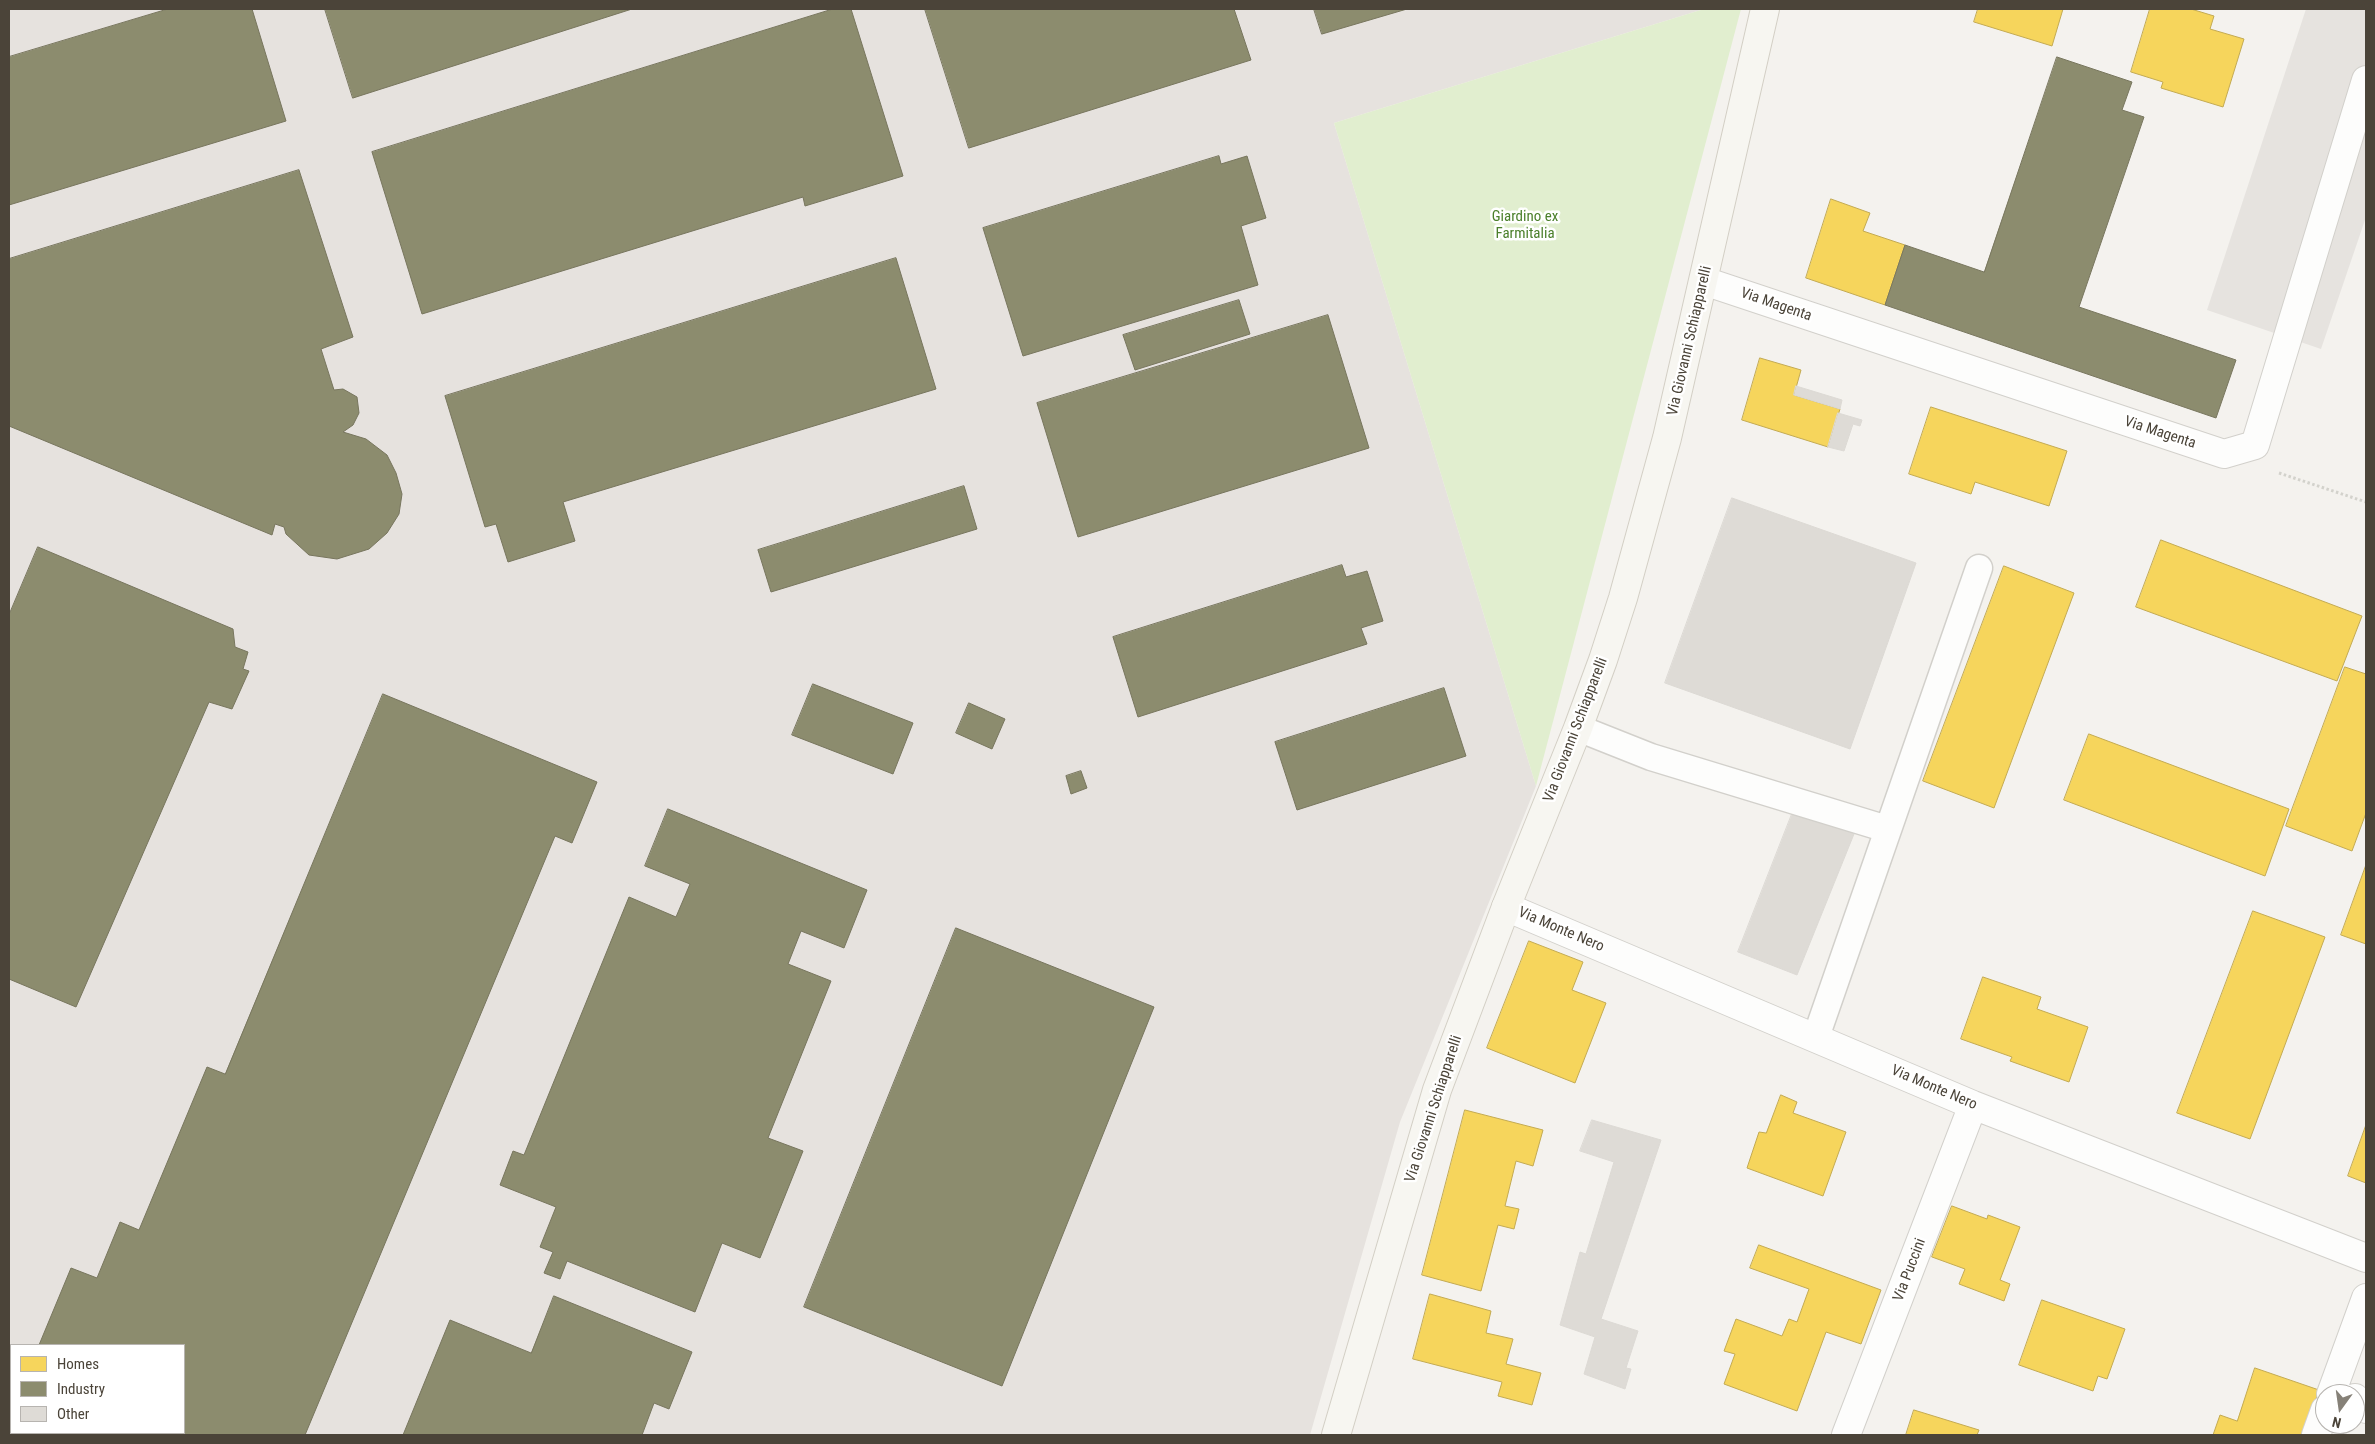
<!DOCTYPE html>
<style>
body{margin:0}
#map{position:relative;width:2375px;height:1444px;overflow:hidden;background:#f4f2ee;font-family:"Roboto Condensed",sans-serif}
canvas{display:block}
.frame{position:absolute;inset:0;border:10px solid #4b4439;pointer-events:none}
.legend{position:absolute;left:10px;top:1344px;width:175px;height:90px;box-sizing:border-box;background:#fff;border:1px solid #b7b4b0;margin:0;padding:6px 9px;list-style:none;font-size:15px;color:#4b4439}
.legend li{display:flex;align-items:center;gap:10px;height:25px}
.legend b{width:25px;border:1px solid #b7b4b0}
.north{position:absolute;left:2315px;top:1384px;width:50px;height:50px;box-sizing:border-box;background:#fff;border:1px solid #b7b4b0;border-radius:50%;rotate:194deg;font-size:14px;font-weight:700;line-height:20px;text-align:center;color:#4b4439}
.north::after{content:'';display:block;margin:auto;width:18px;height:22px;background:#868178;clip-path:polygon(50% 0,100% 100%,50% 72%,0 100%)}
</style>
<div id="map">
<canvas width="2375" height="1444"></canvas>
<div class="frame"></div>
<ul class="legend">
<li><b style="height:14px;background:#f6d55c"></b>Homes</li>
<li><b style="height:14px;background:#8c8c6e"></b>Industry</li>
<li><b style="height:14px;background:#dedbd6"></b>Other</li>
</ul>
<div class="north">N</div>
</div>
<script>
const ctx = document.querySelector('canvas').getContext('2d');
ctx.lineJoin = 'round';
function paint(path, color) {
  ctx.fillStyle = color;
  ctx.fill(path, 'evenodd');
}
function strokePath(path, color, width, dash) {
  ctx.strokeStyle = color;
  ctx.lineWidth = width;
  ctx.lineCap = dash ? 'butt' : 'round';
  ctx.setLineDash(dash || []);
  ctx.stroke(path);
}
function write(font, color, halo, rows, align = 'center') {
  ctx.font = font + ' "Roboto Condensed",sans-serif';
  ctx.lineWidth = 5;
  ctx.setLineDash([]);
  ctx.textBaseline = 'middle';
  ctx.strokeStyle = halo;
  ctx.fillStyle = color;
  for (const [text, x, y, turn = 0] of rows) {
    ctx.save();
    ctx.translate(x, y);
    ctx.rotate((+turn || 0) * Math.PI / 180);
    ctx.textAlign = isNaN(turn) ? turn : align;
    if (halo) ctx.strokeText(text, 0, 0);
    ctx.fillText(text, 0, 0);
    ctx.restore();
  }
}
const industrial = new Path2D(`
 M9,9H1704L1334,123L1536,786L1400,1122L1310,1435H9ZM11,1345H184V1433H11Z`);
const green = new Path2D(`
 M1704,9H1741L1536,786L1334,123Z`);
const parking = new Path2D(`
 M2306,9H2366V217L2321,349L2207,310Z`);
const homes = new Path2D(`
 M1978,9H2063L2052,46L1974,22Z
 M2150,9H2191L2214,16L2210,29L2244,39L2223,107L2161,88L2163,82L2131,72Z
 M1831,199L1870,213L1863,231L1905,245L1885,305L1806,278Z
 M1760,358L1801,370L1794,395L1840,409L1828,447L1742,420Z
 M1931,407L2067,451L2049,506L1975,482L1971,494L1909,474Z
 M2161,540L2362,616L2337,681L2136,607Z
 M2004,566L2074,593L1994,808L1923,781Z
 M2345,667L2366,674V813L2352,851L2286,826Z
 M2089,734L2289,809L2265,876L2064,800Z
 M2366,865V944L2341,935Z
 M2253,911L2325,937L2250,1139L2177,1113Z
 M1529,941L1583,962L1572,990L1606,1003L1575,1083L1487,1048Z
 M1983,977L2041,997L2037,1009L2088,1027L2069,1082L2010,1061L2012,1057L1961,1039Z
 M1781,1095L1797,1102L1793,1113L1846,1132L1823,1196L1747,1168L1759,1132L1766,1133Z
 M1465,1110L1543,1130L1533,1166L1516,1161L1505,1206L1519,1209L1514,1229L1498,1225L1481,1291L1422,1275Z
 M2366,1125V1183L2348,1176Z
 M1952,1206L1987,1219L1988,1215L2020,1227L2000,1280L2010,1284L2004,1301L1959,1284L1965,1269L1932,1257Z
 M1759,1245L1881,1290L1861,1344L1826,1332L1797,1411L1724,1384L1735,1354L1724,1351L1736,1319L1782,1336L1789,1319L1797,1322L1809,1289L1750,1268Z
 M1430,1294L1491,1311L1486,1333L1513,1339L1506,1364L1541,1373L1532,1405L1498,1396L1502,1382L1413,1359Z
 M2042,1300L2125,1329L2107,1379L2098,1376L2093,1391L2019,1365Z
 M2255,1368L2319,1390L2304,1435H2213L2220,1415L2237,1421Z
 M1914,1410L1979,1430L1977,1435H1906Z`);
const industry = new Path2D(`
 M168,9H252L286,121L9,205V57Z
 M325,9H632L353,98Z
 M833,9H851L903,176L805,206L803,197L422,314L372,152Z
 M925,9H1234L1251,60L969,148Z
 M1314,9H1407L1322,34Z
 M2057,57L2132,82L2122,110L2144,117L2079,307L2236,360L2216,418L1885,305L1905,245L1984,272Z
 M1219,156L1221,164L1247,156L1266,218L1241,226L1258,285L1023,356L983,228Z
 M299,170L353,337L321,349L334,390L343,389L357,397L359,413L353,425L343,432L366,439L387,455L396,473L402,494L399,514L387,533L369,549L337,559L309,555L286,534L284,527L275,524L272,535L9,426V259Z
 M896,258L936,389L563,502L575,541L508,562L496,524L485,527L445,396Z
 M1239,300L1250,334L1135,370L1123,335Z
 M1328,315L1369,448L1078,537L1037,403Z
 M964,486L977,529L771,592L758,550Z
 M38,547L233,629L235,647L248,652L243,669L249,671L232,709L209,702L76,1007L9,979V615Z
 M1342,565L1346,577L1367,571L1383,621L1361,628L1367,644L1138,717L1113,637Z
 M813,684L913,723L893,774L792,735Z
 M1444,688L1466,756L1297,810L1275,742Z
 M383,694L597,782L572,843L555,836L305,1435H9V1420L11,1414V1433H184V1345H39L71,1268L97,1278L120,1222L139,1230L207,1067L225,1074Z
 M969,703L1005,719L992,749L956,733Z
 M1081,771L1087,788L1071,794L1066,776Z
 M668,809L867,890L844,948L801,931L788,964L831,981L768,1138L803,1151L760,1258L722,1243L695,1312L567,1261L560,1279L544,1273L553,1252L540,1247L556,1207L500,1185L513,1151L524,1155L629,897L676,917L690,884L645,866Z
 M956,928L1154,1007L1002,1386L804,1307Z
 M554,1296L692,1352L669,1409L654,1403L642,1435H403L450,1320L531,1353Z`);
const building = new Path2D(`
 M1796,386L1842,400L1840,409L1794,395Z
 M1838,413L1862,420L1860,426L1853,424L1844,451L1828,447Z
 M1732,498L1916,563L1850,749L1665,683Z
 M1794,809L1854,834L1797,975L1738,952Z
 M1592,1120L1661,1140L1601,1319L1638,1331L1626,1368L1631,1369L1625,1389L1584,1374L1595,1337L1560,1325L1580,1252L1586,1254L1614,1162L1580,1151Z`);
const path = new Path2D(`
 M2279,473L2366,502`);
const lane = new Path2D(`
 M1578,728L1651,757L1887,829
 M1816,1037L1979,568`);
const street = new Path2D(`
 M1704,281L2224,454L2255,445L2366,80
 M1506,907L1973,1105L2366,1258
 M2331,1394L2366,1298
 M2355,1398L2366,1409
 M1846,1435L1973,1105
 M2316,1435L2325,1410`);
const secondary = new Path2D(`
 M1336,1435L1437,1090L1506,907L1578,728L1603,660L1623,598L1667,438L1765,9`);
const parkNames = [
 ["Giardino ex",1525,217],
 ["Farmitalia",1525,234]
];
const streetNames = [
 ["Via Magenta",1776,305,19],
 ["Via Giovanni Schiapparelli",1690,341,-77],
 ["Via Magenta",2160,433,18],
 ["Via Giovanni Schiapparelli",1576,730,-69],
 ["Via Monte Nero",1561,930,23],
 ["Via Monte Nero",1934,1088,23],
 ["Via Giovanni Schiapparelli",1434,1109,-72],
 ["Via Puccini",1910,1270,-69]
];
paint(industrial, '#e6e2de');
paint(green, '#e1eecf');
paint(parking, '#e6e3df');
paint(homes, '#f6d55c');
strokePath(homes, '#c3aa52', 1);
paint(industry, '#8c8c6e');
strokePath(industry, '#78765e', 1);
paint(building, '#dedbd6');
strokePath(building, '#dcd9d4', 1);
strokePath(lane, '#d2d0cb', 29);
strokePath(street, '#d2d0cb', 30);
strokePath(secondary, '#d3cfc5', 30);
strokePath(path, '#d3d2cc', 3, [2.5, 2.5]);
strokePath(lane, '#fdfdfc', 26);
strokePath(street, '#fdfdfc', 28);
strokePath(secondary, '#f7f6f1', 28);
write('15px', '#4a7f2a', '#fff', parkNames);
write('15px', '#4b4439', '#fff', streetNames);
</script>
